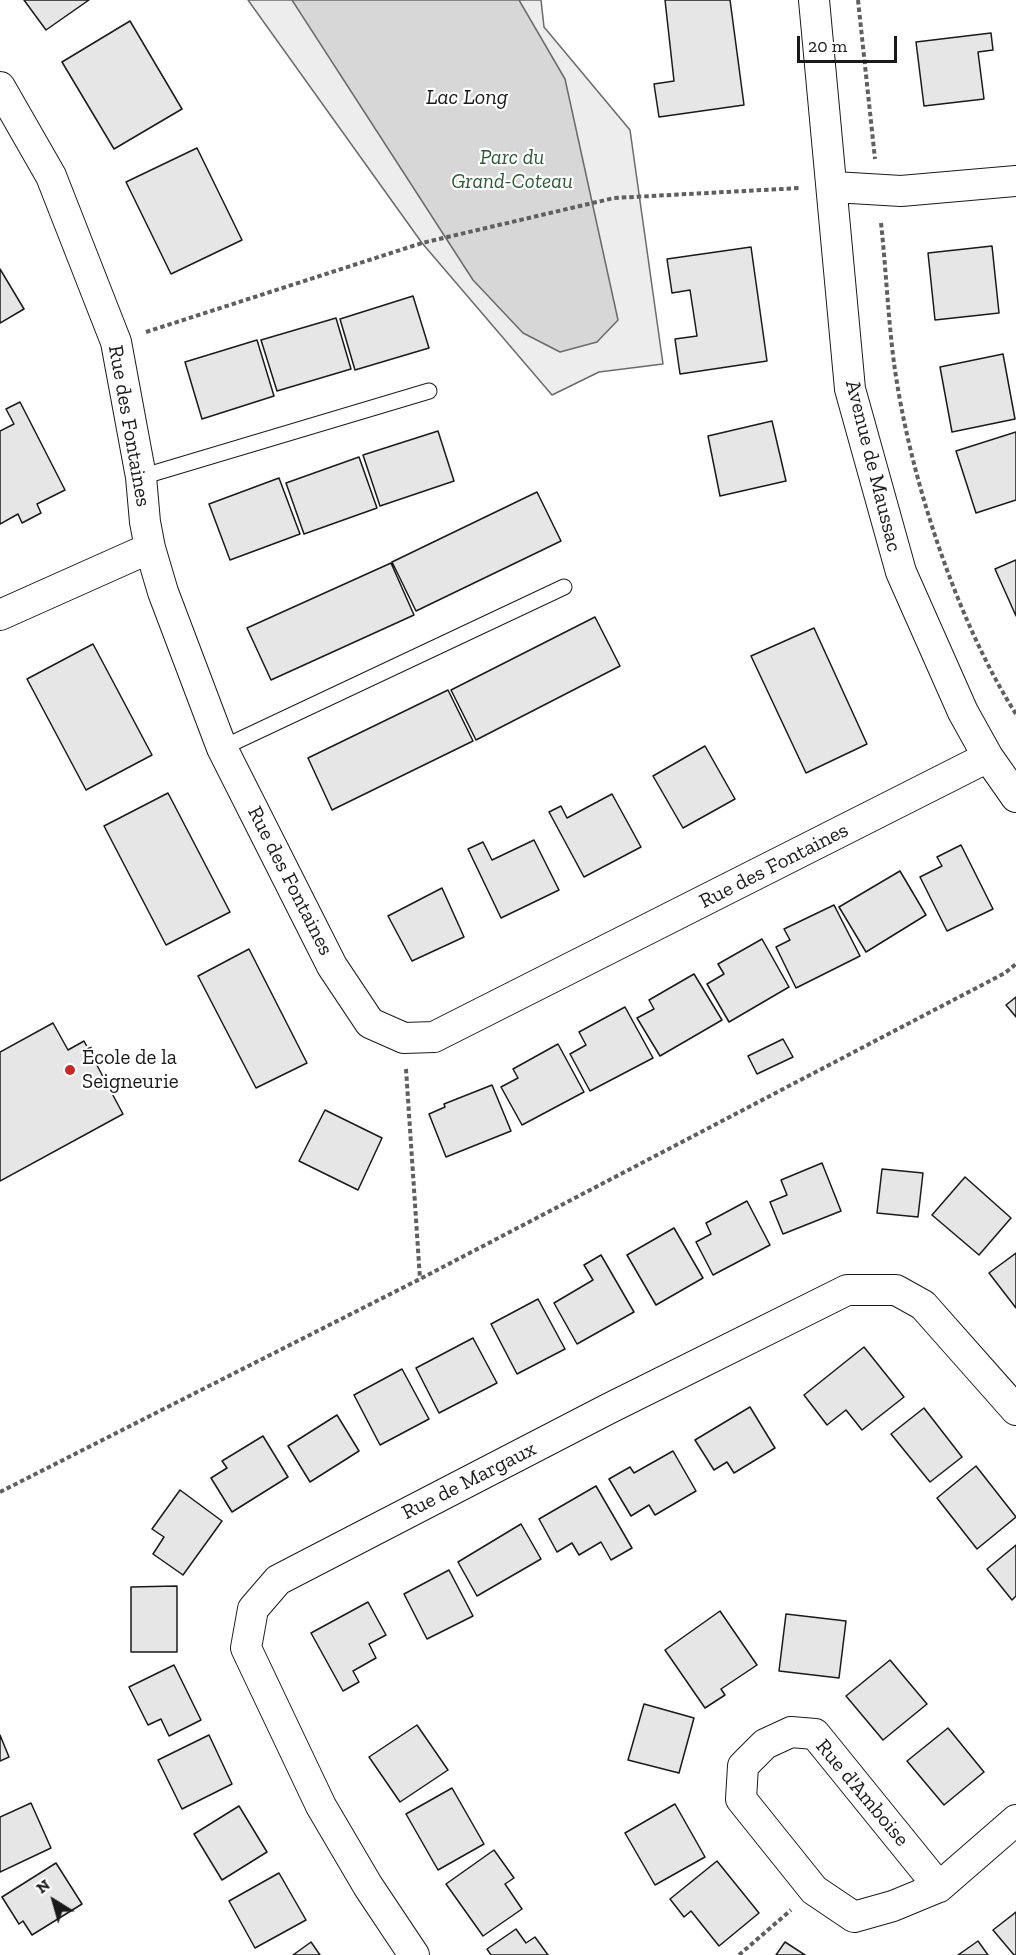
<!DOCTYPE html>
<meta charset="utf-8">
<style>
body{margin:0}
#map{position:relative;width:1016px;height:1955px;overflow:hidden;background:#fff;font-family:"Zilla Slab",serif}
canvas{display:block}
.north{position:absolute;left:24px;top:1871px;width:60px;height:60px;-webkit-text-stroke:4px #fff;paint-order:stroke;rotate:323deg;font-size:16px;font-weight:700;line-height:24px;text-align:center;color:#1a1a1a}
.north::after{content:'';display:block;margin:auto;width:21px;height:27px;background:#1a1a1a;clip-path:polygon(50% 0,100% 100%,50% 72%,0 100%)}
.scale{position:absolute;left:797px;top:36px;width:100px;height:27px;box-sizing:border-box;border:3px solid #1a1a1a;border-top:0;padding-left:8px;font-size:18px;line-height:21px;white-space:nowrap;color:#1a1a1a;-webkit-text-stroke:4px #fff;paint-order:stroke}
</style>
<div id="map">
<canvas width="1016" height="1955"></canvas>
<div class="north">N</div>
<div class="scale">20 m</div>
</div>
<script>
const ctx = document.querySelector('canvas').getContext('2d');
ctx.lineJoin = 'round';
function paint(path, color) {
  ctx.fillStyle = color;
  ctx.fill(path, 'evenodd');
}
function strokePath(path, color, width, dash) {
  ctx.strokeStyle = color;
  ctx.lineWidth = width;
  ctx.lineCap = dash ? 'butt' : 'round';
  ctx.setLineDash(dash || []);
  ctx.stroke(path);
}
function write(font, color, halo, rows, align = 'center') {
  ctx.font = font + ' "Zilla Slab",serif';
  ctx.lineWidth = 4.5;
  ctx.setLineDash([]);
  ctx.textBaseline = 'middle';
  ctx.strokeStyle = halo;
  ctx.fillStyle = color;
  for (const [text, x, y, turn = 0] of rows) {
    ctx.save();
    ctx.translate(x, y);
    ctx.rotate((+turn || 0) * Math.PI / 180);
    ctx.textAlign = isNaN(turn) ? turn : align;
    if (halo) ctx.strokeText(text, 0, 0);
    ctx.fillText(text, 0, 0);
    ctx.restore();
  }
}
const built = new Path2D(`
 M248,0H541L544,27L630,130L663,364L599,372L552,395L422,243Z`);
const water = new Path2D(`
 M292,0H519L565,79L618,320L597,342L560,352L523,333L473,280Z`);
const building = new Path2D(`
 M24,0H89L46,30Z
 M665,0H730L744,105L659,117L654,84L674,81Z
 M130,21L182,109L114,149L62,62Z
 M991,33L993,50L978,52L984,99L924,106L916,42Z
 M197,148L242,240L171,274L126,182Z
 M992,246L999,313L935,320L928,253Z
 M751,247L767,361L680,374L675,339L697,336L690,290L672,293L667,259Z
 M0,269L24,309L0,323Z
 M413,296L429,348L355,370L340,319Z
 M336,318L351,369L277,391L261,340Z
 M257,340L274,396L202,419L185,362Z
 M1003,354L1015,419L952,432L940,367Z
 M20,402L65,490L37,504L41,513L22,523L18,514L0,524V431L14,424L6,409Z
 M772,421L786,481L720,496L708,436Z
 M438,431L454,481L380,506L363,455Z
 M1016,432V500L976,513L956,451Z
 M359,457L377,508L304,534L286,483Z
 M279,478L300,534L230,560L209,504Z
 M537,492L561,541L416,611L392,562Z
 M1016,560V616L995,569Z
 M391,563L414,615L271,680L247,628Z
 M595,617L620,666L476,740L451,690Z
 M814,628L867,744L806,773L751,656Z
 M93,644L152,755L86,790L27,679Z
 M448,690L473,741L332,810L308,758Z
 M705,746L735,799L683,828L653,776Z
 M168,793L230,912L166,945L104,826Z
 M612,794L641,847L584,877L549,812L561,806L567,818Z
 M534,840L559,890L501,918L468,849L483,842L492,860Z
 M961,845L993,909L947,931L920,877L942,866L937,857Z
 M900,871L926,915L866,952L839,907Z
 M442,888L464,937L412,961L388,916Z
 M834,905L860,956L796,988L776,947L790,940L784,929Z
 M762,939L789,987L729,1022L707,984L724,974L718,964Z
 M249,949L307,1063L256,1088L198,976Z
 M694,974L722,1020L660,1056L637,1018L654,1009L649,1000Z
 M1016,997V1017L1006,1005Z
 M625,1007L653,1058L590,1091L570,1054L586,1045L579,1032Z
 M53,1023L68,1050L84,1041L123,1114L0,1181V1052Z
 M783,1039L793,1057L757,1074L748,1056Z
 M558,1044L584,1092L522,1125L501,1087L518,1078L513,1069Z
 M492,1085L511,1131L446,1157L429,1114L445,1107L444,1104Z
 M325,1110L382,1138L358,1190L299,1161Z
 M822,1163L841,1211L783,1234L770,1202L787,1195L781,1180Z
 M882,1169L923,1173L918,1217L877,1213Z
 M965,1177L1011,1218L979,1255L932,1215Z
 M747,1201L770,1245L713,1275L696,1242L711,1234L706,1223Z
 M674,1228L703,1278L656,1305L627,1255Z
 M1016,1253V1308L989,1273Z
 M601,1255L634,1312L577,1344L554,1303L593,1280L584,1265Z
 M538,1299L565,1349L517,1374L491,1324Z
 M473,1338L497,1383L439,1413L416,1368Z
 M864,1347L904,1397L862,1430L846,1410L827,1425L804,1395Z
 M402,1369L429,1419L380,1445L354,1395Z
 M750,1407L775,1448L734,1473L727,1462L714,1470L695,1440Z
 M924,1408L962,1457L930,1482L891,1434Z
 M337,1415L359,1451L310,1482L288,1446Z
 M263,1436L288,1477L232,1512L211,1478L227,1468L222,1461Z
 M673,1451L696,1491L655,1515L649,1505L631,1516L609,1479L630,1467L634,1473Z
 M976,1466L1016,1517L977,1549L937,1498Z
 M596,1486L632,1548L611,1560L601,1542L579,1555L572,1543L557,1552L539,1519Z
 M180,1490L222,1521L183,1575L153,1554L164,1537L152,1529Z
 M521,1524L541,1559L477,1596L458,1562Z
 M1016,1545V1596L1012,1600L987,1569Z
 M449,1570L473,1616L427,1639L404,1594Z
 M177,1586V1652H131V1587Z
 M368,1602L386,1635L369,1644L376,1658L353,1671L359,1682L343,1691L311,1633Z
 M720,1611L757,1665L721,1689L725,1695L705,1708L665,1650Z
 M786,1614L846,1621L839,1678L779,1671Z
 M890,1660L927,1704L883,1740L846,1696Z
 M174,1665L201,1720L169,1736L161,1719L148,1725L129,1687Z
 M644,1704L694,1718L679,1773L628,1760Z
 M417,1725L448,1770L400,1802L369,1757Z
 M948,1728L984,1772L944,1805L907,1761Z
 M0,1735L9,1757L0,1761Z
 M209,1735L232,1784L182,1809L158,1760Z
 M452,1788L484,1844L438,1870L406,1814Z
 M31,1803L51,1848L0,1872V1817Z
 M675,1804L705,1857L655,1885L625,1833Z
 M239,1806L267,1852L222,1880L194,1834Z
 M494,1850L514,1878L505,1884L522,1909L483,1936L446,1884Z
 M717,1861L759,1913L719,1946L691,1911L684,1917L670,1899Z
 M56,1863L82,1904L32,1935L23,1921L19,1924L2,1897Z
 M279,1873L306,1920L255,1948L229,1901Z
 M1016,1912V1955H1014L993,1930Z
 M516,1929L526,1943L535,1937L548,1955H491L487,1949Z
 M978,1941L988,1955H958Z
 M311,1942L320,1955H293Z
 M785,1942L805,1955H776Z`);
const path = new Path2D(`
 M858,0L875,159
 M881,223C886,269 888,317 894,363C909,474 956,620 1016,714
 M146,332L422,243L614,198L800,188
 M406,1069L420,1279
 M0,1492L420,1279L1005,973L1016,964
 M739,1955L791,1910`);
const service = new Path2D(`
 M141,477L429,391
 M222,748L564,587`);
const minor = new Path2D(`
 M814,0L850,389L901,572L963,712L988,757L1016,797
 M0,87L51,176L116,342L141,477L145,522L150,548L163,592L222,748L332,966L370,1023L404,1038L434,1037L988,757
 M834,187L901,191L1016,181
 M0,615L150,548
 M939,1887L815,1734L791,1732L765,1744L743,1766L741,1799L814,1890L854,1917L893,1906L939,1887L1016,1820
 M414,1955L368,1886L321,1806L246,1648L253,1609L278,1580L608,1409L847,1290H896L923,1305L1016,1410`);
const markers = [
 [70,1070,6,"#c62828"]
];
const parkNames = [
 ["Parc du",512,158],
 ["Grand-Coteau",512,182]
];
const streetNames = [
 ["Rue des Fontaines",129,426,80],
 ["Avenue de Maussac",873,466,76],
 ["Rue des Fontaines",774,866,-27],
 ["Rue des Fontaines",290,881,63],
 ["Rue de Margaux",469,1481,-27],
 ["Rue d'Amboise",862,1793,50]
];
const poiNames = [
 ["École de la",82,1058],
 ["Seigneurie",82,1082]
];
const waterNames = [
 ["Lac Long",467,98]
];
paint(built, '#ededed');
strokePath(built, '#6a6a6a', 1.5);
paint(water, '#d7d7d7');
strokePath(water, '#6a6a6a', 1.5);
paint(building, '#e6e6e6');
strokePath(building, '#1a1a1a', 1.5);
strokePath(service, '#1a1a1a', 17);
strokePath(minor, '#1a1a1a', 32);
strokePath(path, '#5f5f5f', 4, [4.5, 3]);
strokePath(service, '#fff', 15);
strokePath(minor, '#fff', 30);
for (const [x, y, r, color] of markers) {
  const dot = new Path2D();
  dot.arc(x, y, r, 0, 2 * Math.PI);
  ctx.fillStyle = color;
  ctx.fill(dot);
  strokePath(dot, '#fff', 2);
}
write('italic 21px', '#2b5a34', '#fff', parkNames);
write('21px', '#1a1a1a', '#fff', streetNames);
write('21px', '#1a1a1a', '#fff', poiNames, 'left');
write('italic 22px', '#1a1a1a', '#fff', waterNames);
</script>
